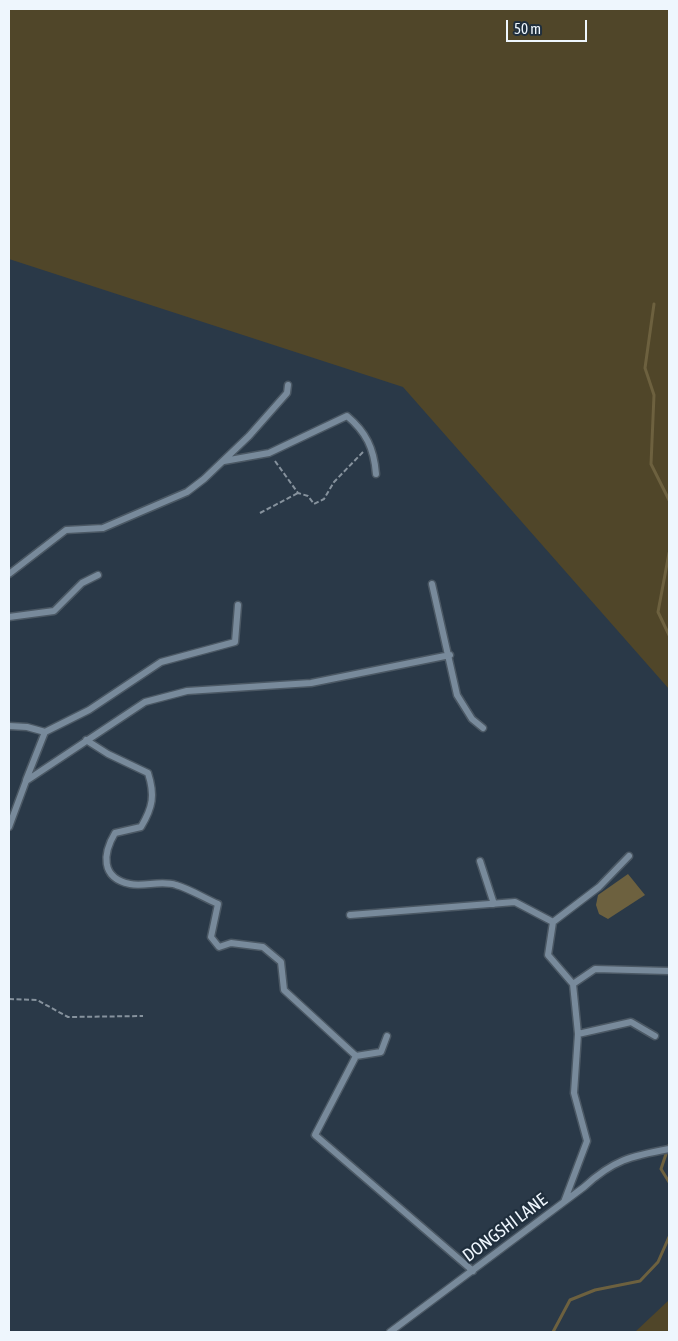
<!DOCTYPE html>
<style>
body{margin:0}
#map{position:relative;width:678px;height:1341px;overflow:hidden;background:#2a3948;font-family:"Asap Condensed",sans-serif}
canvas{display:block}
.frame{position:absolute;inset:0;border:10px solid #eef6fd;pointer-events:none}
.scale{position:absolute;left:506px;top:20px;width:81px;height:22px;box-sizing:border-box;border:2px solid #eef6fd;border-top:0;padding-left:6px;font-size:15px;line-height:18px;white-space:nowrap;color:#eef6fd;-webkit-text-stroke:4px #202f3d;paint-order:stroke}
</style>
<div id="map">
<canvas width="678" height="1341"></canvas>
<div class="frame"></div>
<div class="scale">50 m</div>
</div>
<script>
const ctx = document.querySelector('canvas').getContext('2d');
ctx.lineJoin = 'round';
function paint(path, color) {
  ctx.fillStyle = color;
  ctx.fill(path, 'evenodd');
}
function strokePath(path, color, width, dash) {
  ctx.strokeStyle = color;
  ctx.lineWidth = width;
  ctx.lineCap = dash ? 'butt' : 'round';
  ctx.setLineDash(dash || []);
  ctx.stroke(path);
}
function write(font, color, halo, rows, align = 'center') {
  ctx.font = font + ' "Asap Condensed",sans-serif';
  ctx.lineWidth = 4.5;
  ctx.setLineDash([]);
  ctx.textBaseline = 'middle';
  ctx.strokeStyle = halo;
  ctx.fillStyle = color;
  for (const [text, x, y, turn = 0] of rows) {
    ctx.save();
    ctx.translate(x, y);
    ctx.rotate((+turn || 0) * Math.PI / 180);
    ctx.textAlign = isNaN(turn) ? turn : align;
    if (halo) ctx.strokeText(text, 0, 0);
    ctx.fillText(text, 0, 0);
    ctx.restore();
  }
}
const green = new Path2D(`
 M9,9H669V689L403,387L9,259Z
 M669,1300V1332H635Z`);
const water = new Path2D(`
 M628,874L645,895L608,919L599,914L596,905L598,895Z`);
const stream = new Path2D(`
 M654,304L645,368L654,395L651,464L669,500
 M669,553L658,612L669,635
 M669,1145L661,1169L669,1182
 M553,1332L570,1300L595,1290L640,1281L658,1262L669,1237`);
const path = new Path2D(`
 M275,461L298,493L308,496L314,504L324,499L334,482L363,452
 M260,513L298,493
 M9,999L37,1000L68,1017L143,1016`);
const lane = new Path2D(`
 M224,461L269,453L347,416C366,432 374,448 376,474
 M9,574L66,530L103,528L187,492L204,479L249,436L287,393L288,385
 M432,584L457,695L472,719L483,728
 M9,617L54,611L82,583L98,575
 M9,726L27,727L45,732
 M86,740L108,754L148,773C155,795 153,807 141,827L115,833C103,853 100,878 130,884C144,887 161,880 176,885C190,889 204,898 218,904L211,937L219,947L231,943L263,947L281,962L284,990L356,1056L315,1135L473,1271
 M26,780L45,732L89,710L161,662L235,642L238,605
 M9,827L26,781L145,702L187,691L311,683L450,655
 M480,861L494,904
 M350,915L515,902L553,922L548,955L573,984L578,1034L574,1093L587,1141L564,1202
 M553,922L599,887L629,856
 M573,984L595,969L669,971
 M578,1034L631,1022L655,1036
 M356,1056L381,1052L387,1036
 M390,1332L584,1187C613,1160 631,1156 669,1149`);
const streetNames = [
 ["DONGSHI LANE",505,1228,-37]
];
paint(green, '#504629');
paint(water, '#6d613f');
strokePath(stream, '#6d613f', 3);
strokePath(lane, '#4b5864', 9);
strokePath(path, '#86929d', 2, [5, 2.5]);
strokePath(lane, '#788a9b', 6);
write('18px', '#eef6fd', '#202f3d', streetNames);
</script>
